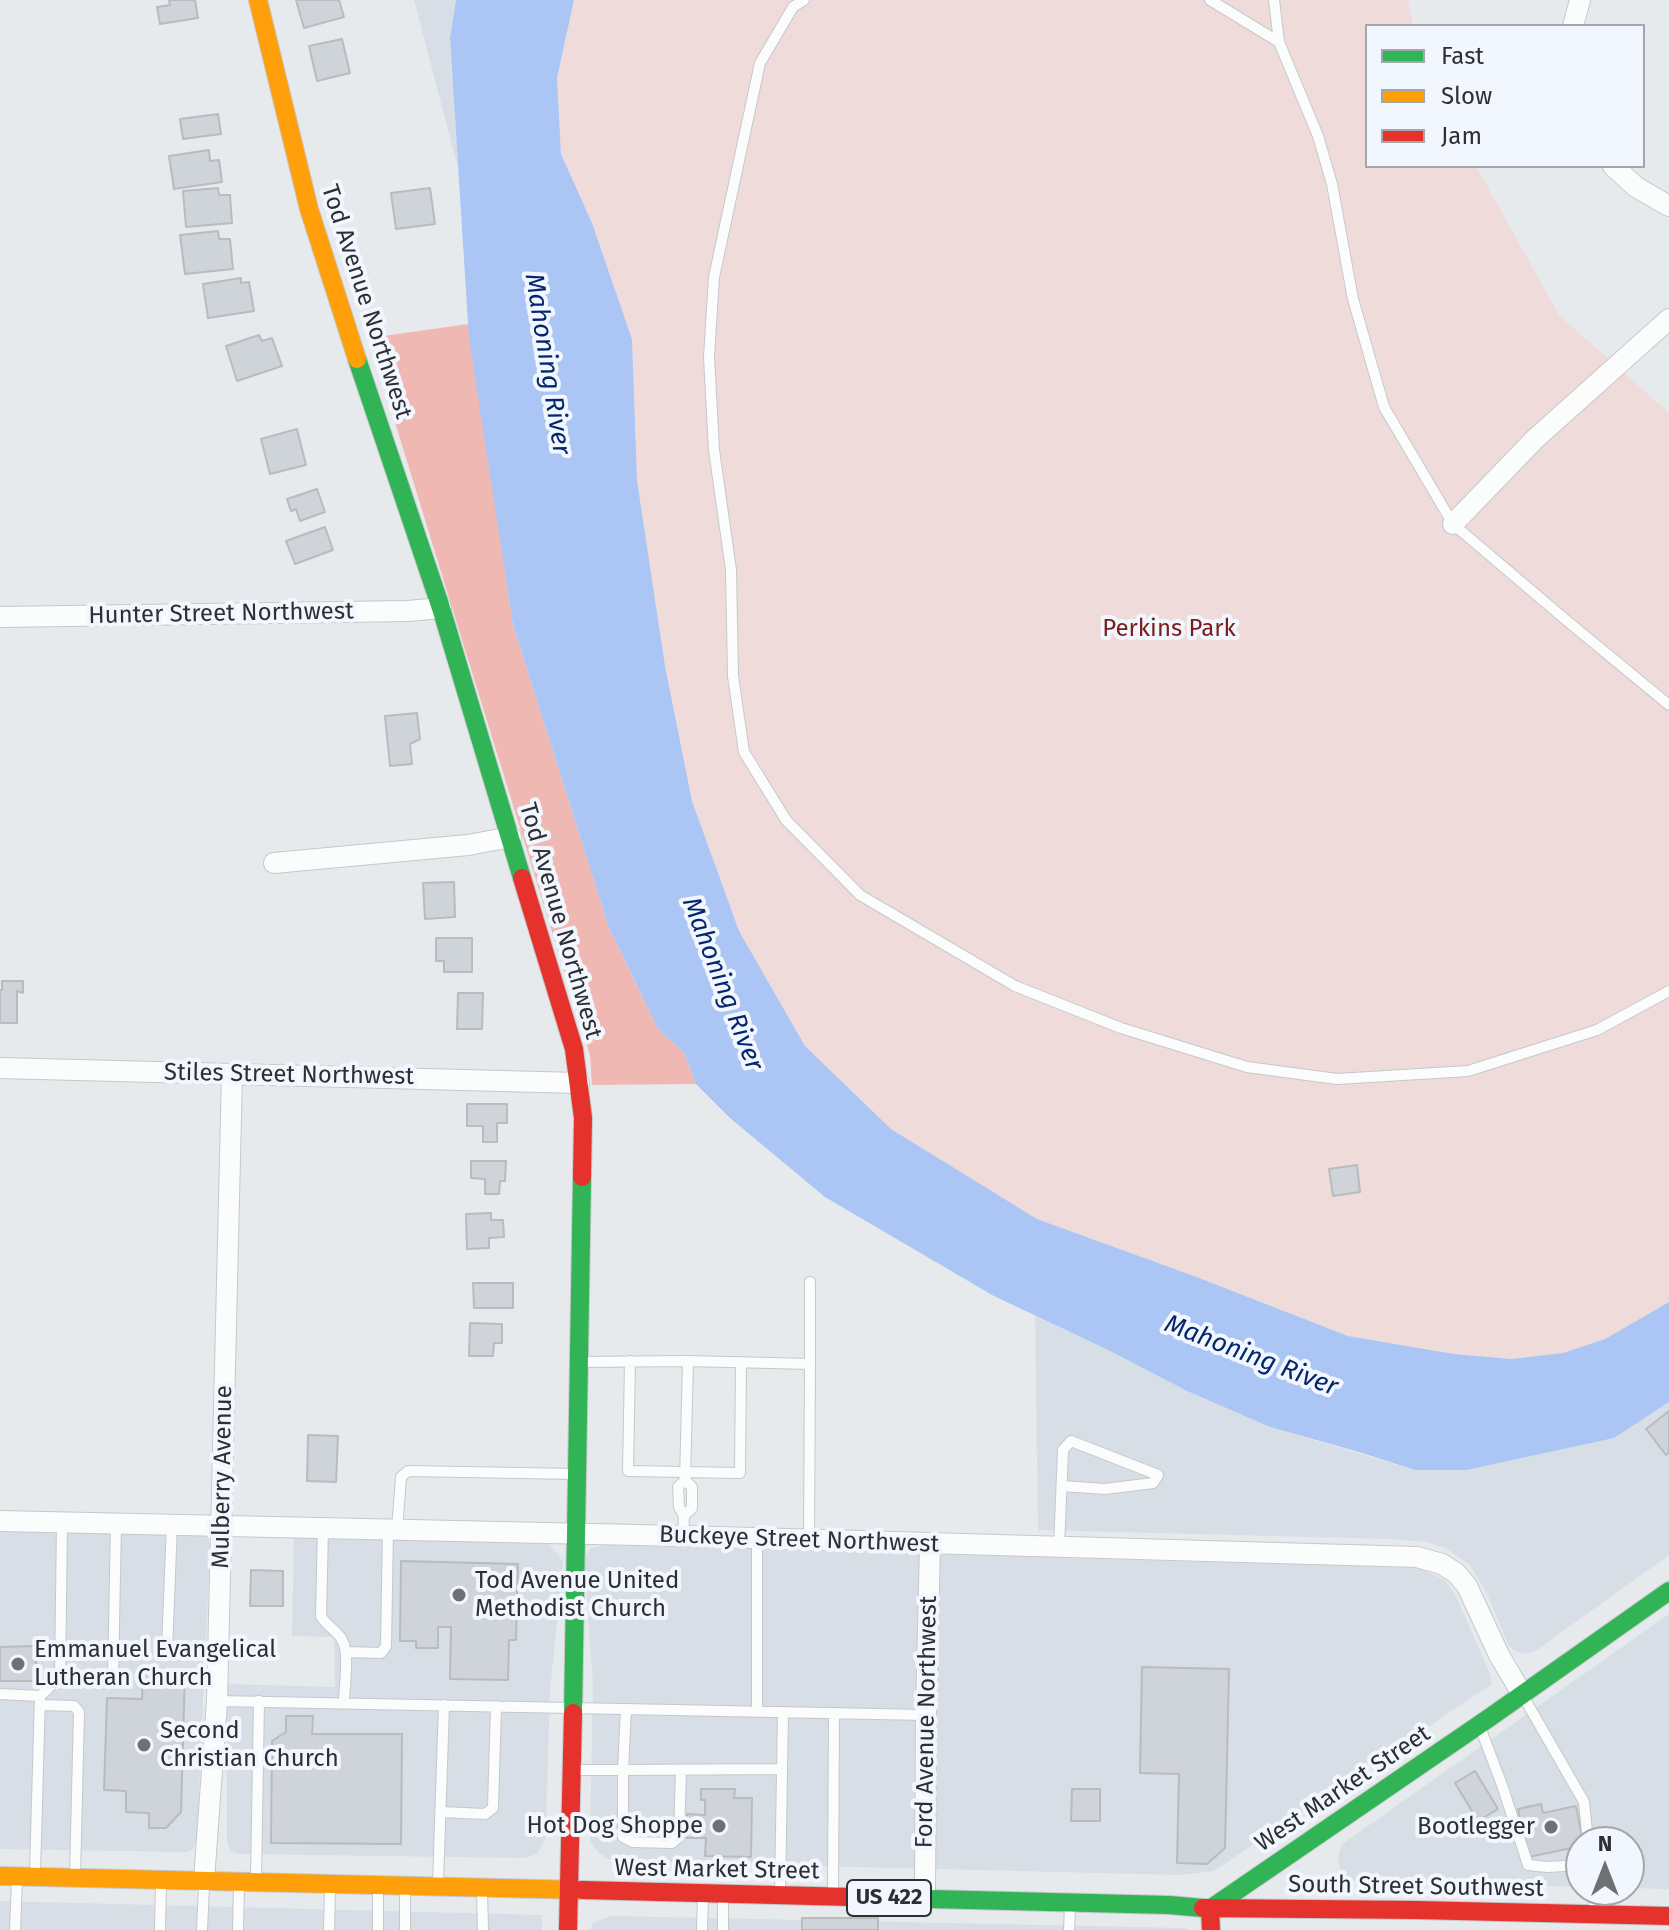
<!DOCTYPE html>
<style>
body{margin:0}
#map{position:relative;width:1669px;height:1930px;overflow:hidden;background:#e7eaed;font-family:"Fira Sans",sans-serif}
canvas{display:block}
.legend{position:absolute;left:1365px;top:24px;width:280px;height:144px;box-sizing:border-box;background:#f2f6fe;border:2px solid #a3a6ac;margin:0;padding:10px 14px;list-style:none;font-size:24px;color:#2d2f32}
.legend li{display:flex;align-items:center;gap:16px;height:40px}
.legend b{width:40px;border:2px solid #a3a6ac}
.north{position:absolute;left:1565px;top:1826px;width:80px;height:80px;box-sizing:border-box;background:#f2f6fe;border:2px solid #a3a6ac;border-radius:50%;rotate:0deg;font-size:22px;font-weight:700;line-height:32px;text-align:center;color:#2d2f32}
.north::after{content:'';display:block;margin:auto;width:28px;height:36px;background:#6e7073;clip-path:polygon(50% 0,100% 100%,50% 72%,0 100%)}
</style>
<div id="map">
<canvas width="1669" height="1930"></canvas>
<ul class="legend">
<li><b style="height:10px;background:#30b455"></b>Fast</li>
<li><b style="height:10px;background:#ff9f0a"></b>Slow</li>
<li><b style="height:10px;background:#e5322d"></b>Jam</li>
</ul>
<div class="north">N</div>
</div>
<script>
const ctx = document.querySelector('canvas').getContext('2d');
ctx.lineJoin = 'round';
function paint(path, color) {
  ctx.fillStyle = color;
  ctx.fill(path, 'evenodd');
}
function strokePath(path, color, width, dash) {
  ctx.strokeStyle = color;
  ctx.lineWidth = width;
  ctx.lineCap = dash ? 'butt' : 'round';
  ctx.setLineDash(dash || []);
  ctx.stroke(path);
}
function write(font, color, halo, rows, align = 'center') {
  ctx.font = font + ' "Fira Sans",sans-serif';
  ctx.lineWidth = 8;
  ctx.setLineDash([]);
  ctx.textBaseline = 'middle';
  ctx.strokeStyle = halo;
  ctx.fillStyle = color;
  for (const [text, x, y, turn = 0] of rows) {
    ctx.save();
    ctx.translate(x, y);
    ctx.rotate((+turn || 0) * Math.PI / 180);
    ctx.textAlign = isNaN(turn) ? turn : align;
    if (halo) ctx.strokeText(text, 0, 0);
    ctx.fillText(text, 0, 0);
    ctx.restore();
  }
}
const built = new Path2D(`
 M414,0H456L450,38L458,168Z
 M1035,1316L1110,1351L1187,1391L1270,1427L1415,1470H1467L1613,1438L1669,1402V1555L1534,1652L1523,1654L1513,1650L1508,1644L1487,1594L1470,1565L1444,1547L1425,1542L1391,1539L1038,1530Z
 M0,1528L203,1533L208,1538L210,1547L197,1839L193,1849L188,1852L0,1849Z
 M294,1535L538,1542L548,1544L558,1554L563,1562L550,1691L546,1827L545,1840L537,1854L525,1858L240,1854L230,1851L227,1842V1684L335,1687L334,1637L292,1636Z
 M607,1545L1419,1568L1445,1580L1455,1594L1491,1676L1492,1684L1214,1871L1180,1875L612,1861L599,1853L590,1841L593,1684L584,1558L591,1548Z
 M1669,1614V1889L1629,1888V1842H1581V1887L1353,1881L1343,1873L1339,1866L1338,1857L1341,1846L1348,1840Z
 M0,1901L542,1915V1930H0Z
 M611,1916L1185,1928L1187,1930H590L593,1923Z`);
const green = new Path2D(`
 M574,0H1408L1413,26H1367V166H1476L1559,315L1669,413V1302L1605,1339L1563,1353L1511,1359L1454,1354L1348,1336L1194,1276L1037,1219L891,1129L805,1046L739,931L692,801L665,666L637,480L632,339L592,223L561,154L557,78Z`);
const forest = new Path2D(`
 M468,324L513,625L609,928L658,1029L684,1053L696,1084L592,1085L590,1055L369,338Z`);
const water = new Path2D(`
 M456,0H574L557,78L561,154L592,223L632,339L637,480L665,666L692,801L739,931L805,1046L891,1129L1037,1219L1194,1276L1348,1336L1454,1354L1511,1359L1563,1353L1605,1339L1669,1302V1402L1614,1438L1467,1470H1415L1359,1452L1270,1427L1187,1391L1110,1351L992,1295L825,1197L730,1118L696,1084L684,1053L658,1029L609,928L513,625L469,339L450,38Z`);
const building = new Path2D(`
 M169,0H195L198,18L160,24L157,7L170,5Z
 M296,0H339L344,17L304,28Z
 M342,39L350,73L317,81L309,46Z
 M218,114L221,134L183,139L180,119Z
 M209,150L210,161L219,160L222,182L174,189L169,156Z
 M218,188L219,195H230L232,223L186,227L183,191Z
 M430,188L435,224L396,229L391,193Z
 M218,231L219,239H230L233,269L185,274L180,235Z
 M241,278V283L249,282L254,311L208,318L203,284Z
 M259,335L262,341L272,338L282,366L237,381L226,346Z
 M297,429L306,465L270,474L261,439Z
 M317,489L325,512L300,521L296,509L291,511L287,499Z
 M325,527L333,550L295,564L286,541Z
 M417,713L420,739L410,744L412,764L390,766L385,716Z
 M454,882L455,917L425,919L423,883Z
 M436,938H472V972H444V961H436Z
 M2,981H23V993L17,991V1023H0V990H2Z
 M458,993H483L482,1029H457Z
 M467,1104H507V1123H497V1142H483V1126H467Z
 M471,1161H506L505,1181H500L499,1194H485V1179L471,1178Z
 M1357,1165L1360,1192L1333,1196L1329,1169Z
 M491,1213V1220H503L504,1237L489,1238V1248L467,1249L466,1214Z
 M473,1283H513V1308H474Z
 M470,1323L502,1324V1343H494L493,1356H469Z
 M1669,1411V1453L1666,1455L1646,1429Z
 M308,1435L338,1436L336,1482L307,1481Z
 M401,1561L518,1564L516,1640H509L508,1680L450,1679L451,1627H438V1648H416V1641H400Z
 M251,1570L283,1571V1606H250Z
 M36,1646V1681H0V1647Z
 M1142,1667L1229,1669L1225,1848L1207,1864L1177,1863L1179,1774L1140,1773Z
 M143,1669L185,1671L181,1812L166,1828H149V1813L126,1812V1791L104,1790L107,1698L142,1699Z
 M286,1716H313L312,1734H402L401,1844L271,1843L272,1741L286,1732Z
 M1475,1771L1498,1809L1478,1821L1455,1783Z
 M701,1789H735L734,1798H752L751,1857L705,1856L706,1838H687V1814L705,1815V1800H701Z
 M1072,1789H1100V1821H1071Z
 M1541,1804L1543,1813L1576,1806L1583,1842H1581V1846L1529,1857L1518,1809Z
 M802,1918H878V1930H802Z`);
const lane = new Path2D(`
 M804,0L793,7L760,63L714,277L709,357L714,450L731,570L733,676L744,752L786,820L860,895L1015,986L1121,1028L1247,1067L1337,1079L1468,1071L1597,1030L1669,991
 M1210,0L1279,42L1318,136L1332,184L1353,299L1384,407L1453,524L1566,620L1669,705
 M1274,0L1279,42
 M630,1361L628,1471L740,1473L741,1362
 M582,1362L688,1361
 M685,1480L688,1361L810,1364V1282
 M172,1524L167,1649H219
 M323,1528L321,1616C326,1626 337,1630 342,1640C350,1653 344,1687 344,1703
 M397,1530L401,1477L408,1471L576,1474
 M683,1536L684,1516L679,1507L678,1487L685,1480L692,1487V1508L684,1516
 M809,1540L810,1364
 M1059,1547L1063,1450L1071,1441L1158,1475L1153,1483L1105,1489L1062,1486
 M346,1652L381,1653L386,1646L388,1530
 M60,1677L113,1678L116,1523
 M0,1694L40,1696L35,1873
 M40,1696L60,1677L62,1522
 M1523,1696L1584,1802L1588,1842
 M217,1701L926,1715
 M40,1705L74,1706L79,1712L75,1876
 M757,1712V1539
 M1480,1727L1502,1785L1528,1865L1548,1867L1581,1865
 M574,1770H623L626,1709
 M681,1770L679,1837L672,1843L633,1842L623,1837V1770L782,1769
 M441,1812L485,1814L493,1808L496,1706
 M256,1879L259,1701
 M438,1883L444,1705
 M378,1887V1930
 M482,1890L483,1930
 M1593,1890L1595,1912
 M780,1893L783,1712
 M833,1895L834,1713
 M15,1930L17,1880
 M160,1930L161,1882
 M202,1930L204,1886
 M238,1930L239,1884
 M329,1930L330,1888
 M405,1930V1888
 M702,1930L703,1896
 M723,1930V1896
 M1069,1930L1070,1904`);
const street = new Path2D(`
 M1573,26L1580,0
 M1613,166L1636,187L1669,206
 M1453,524L1535,439L1669,319
 M0,617L408,611L441,608
 M274,863L468,845L511,837
 M0,1068L579,1083
 M0,1521L683,1536L1417,1557L1442,1564L1456,1573L1467,1586L1499,1655L1522,1694
 M204,1880L217,1701L232,1074
 M925,1899L926,1715L930,1544`);
const fast = new Path2D(`
 M357,359L441,608L522,878
 M573,1713L582,1177
 M890,1898L1169,1905L1203,1908
 M1210,1909L1489,1718L1669,1591`);
const slow = new Path2D(`
 M258,0L309,209L357,359
 M0,1876L582,1890`);
const jam = new Path2D(`
 M522,878L574,1049L583,1118L582,1177
 M582,1890L890,1898
 M1203,1908L1416,1910L1669,1916
 M1210,1909L1211,1930
 M568,1930L573,1713`);
const markers = [
 [459,1595,8,"#6e7073"],
 [18,1664,8,"#6e7073"],
 [144,1745,8,"#6e7073"],
 [719,1826,8,"#6e7073"],
 [1551,1827,8,"#6e7073"]
];
const shields = [
 [889,1898,84]
];
const shieldNames = [
 ["US 422",889,1898]
];
const streetNames = [
 ["Tod Avenue Northwest",366,302,72],
 ["Hunter Street Northwest",221,614,-1],
 ["Tod Avenue Northwest",560,921,74],
 ["Stiles Street Northwest",289,1075,1],
 ["Mulberry Avenue",223,1477,-89],
 ["Buckeye Street Northwest",799,1540,2],
 ["Ford Avenue Northwest",927,1722,-89],
 ["West Market Street",1343,1789,-34],
 ["West Market Street",717,1870,1],
 ["South Street Southwest",1416,1887,1]
];
const parkNames = [
 ["Perkins Park",1169,629]
];
const poiNames = [
 ["Tod Avenue United",475,1581],
 ["Methodist Church",475,1609],
 ["Emmanuel Evangelical",34,1650],
 ["Lutheran Church",34,1678],
 ["Second",160,1731],
 ["Christian Church",160,1759],
 ["Hot Dog Shoppe",703,1826,"right"],
 ["Bootlegger",1535,1827,"right"]
];
const waterNames = [
 ["Mahoning River",547,364,81],
 ["Mahoning River",722,984,69],
 ["Mahoning River",1251,1356,21]
];
paint(built, '#d8dee6');
paint(green, '#efdcda');
paint(forest, '#f0b8b2');
paint(water, '#abc6f5');
paint(building, '#cfd4da');
strokePath(building, '#b9bbbd', 2);
strokePath(lane, '#c6c8ca', 12);
strokePath(street, '#c6c8ca', 22);
strokePath(fast, '#c6c8ca', 20);
strokePath(slow, '#c6c8ca', 20);
strokePath(jam, '#c6c8ca', 20);
strokePath(lane, '#fbfcfc', 10);
strokePath(street, '#fbfcfc', 20);
strokePath(fast, '#30b455', 18);
strokePath(slow, '#ff9f0a', 18);
strokePath(jam, '#e5322d', 18);
for (const [x, y, r, color] of markers) {
  const dot = new Path2D();
  dot.arc(x, y, r, 0, 2 * Math.PI);
  ctx.fillStyle = color;
  ctx.fill(dot);
  strokePath(dot, '#f2f6fe', 3);
}
for (const [x, y, w] of shields) {
  const box = new Path2D();
  box.roundRect(x - w / 2, y - 18, w, 36, 6);
  ctx.fillStyle = '#f2f6fe';
  ctx.fill(box);
  strokePath(box, '#2d2f32', 2);
}
write('bold 22px', '#2d2f32', null, shieldNames);
write('24px', '#2d2f32', '#f2f6fe', streetNames);
write('24px', '#791d16', '#f2f6fe', parkNames);
write('24px', '#2d2f32', '#f2f6fe', poiNames, 'left');
write('italic 26px', '#03276d', '#f2f6fe', waterNames);
</script>
